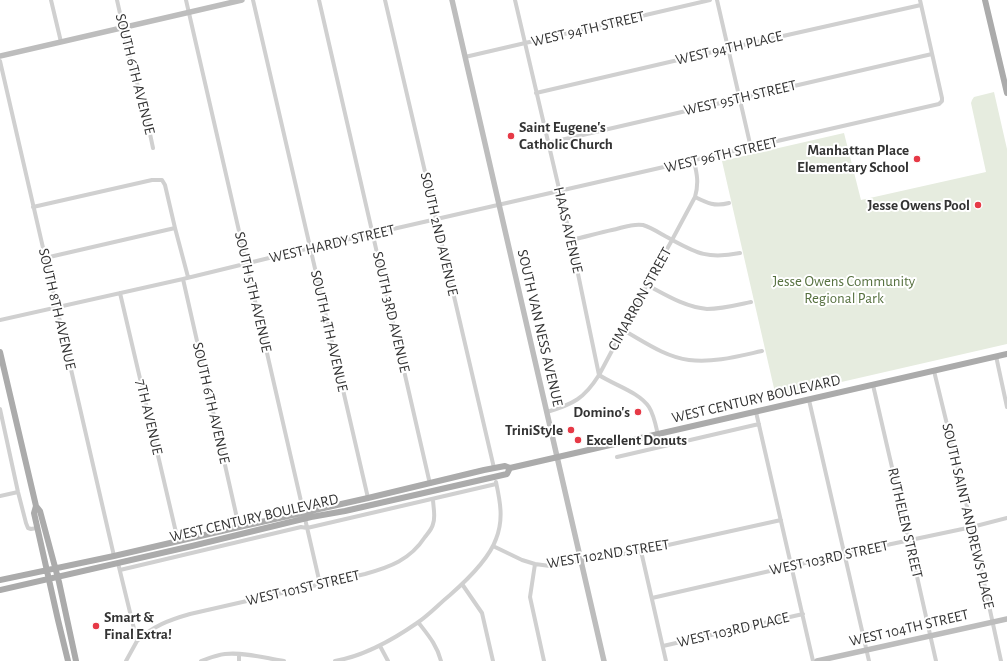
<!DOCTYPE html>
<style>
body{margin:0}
canvas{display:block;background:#fff}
</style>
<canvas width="1007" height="661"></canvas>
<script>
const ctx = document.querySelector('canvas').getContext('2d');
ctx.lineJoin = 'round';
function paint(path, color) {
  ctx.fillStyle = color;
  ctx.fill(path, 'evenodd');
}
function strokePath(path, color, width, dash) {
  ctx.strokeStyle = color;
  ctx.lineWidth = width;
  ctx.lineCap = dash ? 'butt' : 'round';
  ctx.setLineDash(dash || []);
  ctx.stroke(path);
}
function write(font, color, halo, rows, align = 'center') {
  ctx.font = font + ' "Alegreya Sans",sans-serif';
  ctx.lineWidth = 4;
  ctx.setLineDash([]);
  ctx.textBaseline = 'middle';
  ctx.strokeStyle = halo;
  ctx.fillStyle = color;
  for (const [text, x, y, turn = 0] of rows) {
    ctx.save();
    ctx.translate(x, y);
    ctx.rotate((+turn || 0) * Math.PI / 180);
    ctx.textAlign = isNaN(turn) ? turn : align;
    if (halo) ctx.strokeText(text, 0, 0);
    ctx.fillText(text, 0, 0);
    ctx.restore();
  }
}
const green = new Path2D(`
 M994,92L1007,149V344L776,397L722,161L844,133L861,200L986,172L971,103L972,100L974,97Z`);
const street = new Path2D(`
 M51,0L61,42
 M117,0L130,58L146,115L153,148
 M186,0L320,584
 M253,0L368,498
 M319,0L430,484
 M385,0L494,468
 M515,0L571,240L599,375C614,385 639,392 649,407C654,415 656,426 658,435
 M717,0L751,148
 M465,57L710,0
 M0,61L114,556
 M536,93L734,47L921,5
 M548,143L932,54
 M695,197C707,203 715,207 729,203
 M33,207L152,180H162L165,185L175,228L188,277
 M571,240C585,237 598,233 612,230C622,228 633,223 643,225C650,227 658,232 665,236C695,252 705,260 740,253
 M45,258L175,228
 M183,279L239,527
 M647,285C666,295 685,307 707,309C722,309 737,305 751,302
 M120,293L178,541
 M0,320L183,279L310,248L939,104L942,101V98L920,0
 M623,330C643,341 665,357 689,360C714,363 739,356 762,351
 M996,356L1007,407
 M934,371L972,527L1001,661
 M873,385L909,541L936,661
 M809,400L869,661
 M0,409L18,492L26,523L28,528L31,529L37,528
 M547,412C573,404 584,399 599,375L647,285L672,240L695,197C699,183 697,174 694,161
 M756,412L813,661
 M617,457L759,424
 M0,496L18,492
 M493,546L522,560L535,564L550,566L641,551L781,520
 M641,551L666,661
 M118,563L137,641L126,661
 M535,564L530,597L544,661
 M120,570L301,527L307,528L496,484
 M462,584L482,613L493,661
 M652,598L844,554L972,527L1007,518
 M418,622C428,635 437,645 441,661
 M137,641C153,626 169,620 190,614L365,574C390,567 410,560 425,537C428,533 432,529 433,524C436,516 433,507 433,499
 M380,646L388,661
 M663,646L803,614
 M239,654V661
 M201,661C209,658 217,655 225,654C244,652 265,658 284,661
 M335,661C364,656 394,639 417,623C429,615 439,604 450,595C466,581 489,559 496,539C504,519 500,501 496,482`);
const secondary = new Path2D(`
 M452,0L604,661
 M0,56L242,0
 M817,661L1007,619`);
const primary = new Path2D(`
 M985,0L1007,93
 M0,352L36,506L40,511L59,582L76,661
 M36,506L34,513L58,620L68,661
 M0,580L114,556L239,527L368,498L484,470L505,466L510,468L1007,354
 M0,590L192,546L311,517L345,511L507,474L510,468`);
const markers = [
 [511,136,4,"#e63946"],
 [917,159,4,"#e63946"],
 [978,205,4,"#e63946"],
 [638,412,4,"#e63946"],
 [571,430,4,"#e63946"],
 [578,440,4,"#e63946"],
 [96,626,4,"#e63946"]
];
const streetNames = [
 ["WEST 94TH STREET",588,29,-13],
 ["WEST 94TH PLACE",729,48,-13],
 ["SOUTH 6TH AVENUE",135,74,76],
 ["WEST 95TH STREET",740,98,-13],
 ["WEST 96TH STREET",721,155,-13],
 ["HAAS AVENUE",568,230,77],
 ["SOUTH 2ND AVENUE",439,234,77],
 ["WEST HARDY STREET",332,244,-13],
 ["SOUTH 5TH AVENUE",253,292,77],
 ["CIMARRON STREET",640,299,-61],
 ["SOUTH 8TH AVENUE",57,309,77],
 ["SOUTH 3RD AVENUE",391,312,77],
 ["SOUTH VAN NESS AVENUE",540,328,77],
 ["SOUTH 4TH AVENUE",329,331,77],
 ["WEST CENTURY BOULEVARD",756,399,-13],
 ["SOUTH 6TH AVENUE",211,403,77],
 ["7TH AVENUE",149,417,77],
 ["SOUTH SAINT ANDREWS PLACE",968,516,77],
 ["WEST CENTURY BOULEVARD",254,518,-13],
 ["RUTHELEN STREET",905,523,77],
 ["WEST 102ND STREET",608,554,-9],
 ["WEST 103RD STREET",829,558,-12],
 ["WEST 101ST STREET",303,588,-13],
 ["WEST 104TH STREET",909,628,-13],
 ["WEST 103RD PLACE",733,630,-13]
];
const poiNames = [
 ["Saint Eugene's",519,127,"left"],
 ["Catholic Church",519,144,"left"],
 ["Manhattan Place",909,150],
 ["Elementary School",909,167],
 ["Jesse Owens Pool",970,205],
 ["Domino's",630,412],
 ["TriniStyle",563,430],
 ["Excellent Donuts",586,440,"left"],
 ["Smart &",104,617,"left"],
 ["Final Extra!",104,634,"left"]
];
const parkNames = [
 ["Jesse Owens Community",844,281],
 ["Regional Park",844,298]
];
paint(green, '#e6ecdf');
strokePath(street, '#d0d0d0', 4);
strokePath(secondary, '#bdbdbd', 5.5);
strokePath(primary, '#ababab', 6);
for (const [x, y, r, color] of markers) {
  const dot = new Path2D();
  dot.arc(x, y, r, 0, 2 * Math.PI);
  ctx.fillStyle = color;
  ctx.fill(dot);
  strokePath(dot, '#fff', 1.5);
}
write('15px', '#333', '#fff', streetNames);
write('bold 15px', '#333', '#fff', poiNames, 'right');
write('15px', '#56703f', '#fff', parkNames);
</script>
